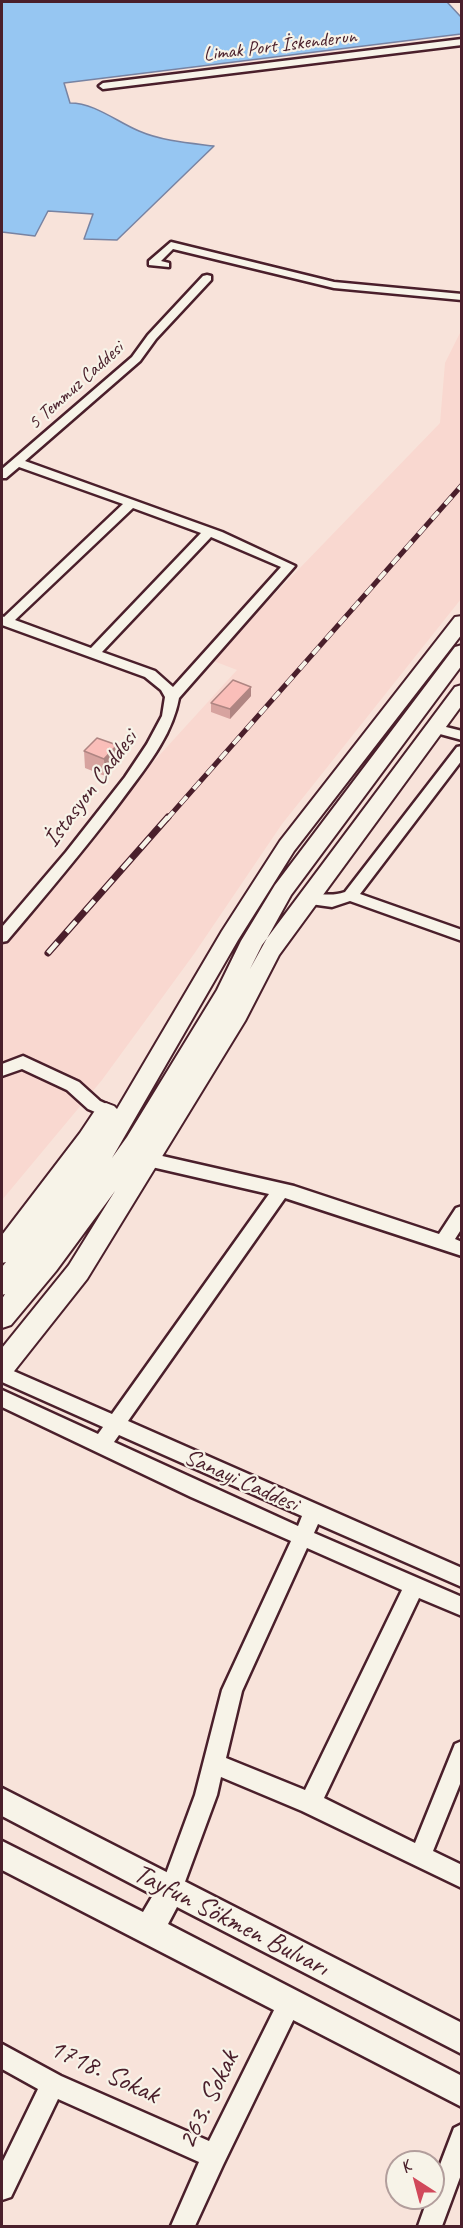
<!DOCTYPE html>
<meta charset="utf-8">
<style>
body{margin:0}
#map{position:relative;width:463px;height:2228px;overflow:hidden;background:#f8e3da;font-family:Caveat,sans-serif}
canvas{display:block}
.frame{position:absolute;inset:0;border:3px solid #4a1f2b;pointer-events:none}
.north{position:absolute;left:385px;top:2150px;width:60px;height:60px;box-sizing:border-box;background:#f7f3e8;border:2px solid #b29e9c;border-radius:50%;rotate:324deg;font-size:16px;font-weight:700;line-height:24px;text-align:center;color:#4a1f2b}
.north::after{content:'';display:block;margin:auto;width:21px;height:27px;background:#d1495b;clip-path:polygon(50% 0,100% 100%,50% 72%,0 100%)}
</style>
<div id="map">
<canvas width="463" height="2228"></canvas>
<div class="frame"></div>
<div class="north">K</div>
</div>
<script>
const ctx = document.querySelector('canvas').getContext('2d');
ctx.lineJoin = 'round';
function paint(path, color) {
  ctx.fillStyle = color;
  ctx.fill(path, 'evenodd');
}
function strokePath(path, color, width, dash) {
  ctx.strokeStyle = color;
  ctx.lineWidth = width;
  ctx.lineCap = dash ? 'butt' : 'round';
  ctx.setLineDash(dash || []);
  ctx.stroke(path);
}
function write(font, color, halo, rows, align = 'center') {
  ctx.font = font + ' Caveat,sans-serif';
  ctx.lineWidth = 4.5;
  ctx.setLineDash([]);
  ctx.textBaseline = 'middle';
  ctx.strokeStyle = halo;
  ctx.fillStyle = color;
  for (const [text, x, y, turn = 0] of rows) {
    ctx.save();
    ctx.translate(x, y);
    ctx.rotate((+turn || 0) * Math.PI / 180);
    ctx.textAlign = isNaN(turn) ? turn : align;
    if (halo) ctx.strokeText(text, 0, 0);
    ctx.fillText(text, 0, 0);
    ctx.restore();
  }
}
const built = new Path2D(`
 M461,331V599L282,824L194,954L102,1080L2,1200V928L237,670L211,660L440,423L445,363Z`);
const water = new Path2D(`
 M2,2H447L461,17V34L64,83L70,103C95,103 117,122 139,131C162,141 189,143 214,146L117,240L84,239L93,214L48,211L35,236L2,232Z`);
const minor = new Path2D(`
 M462,39V45L103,89L99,86L103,83Z
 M171,242L334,282L462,294V300L334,288L173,249L161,261L169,263V267L149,265V261Z
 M207,275L211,276V280L156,339L140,361L25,461L222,532L295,566L179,698C172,737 144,770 121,801C85,849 46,895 7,941L2,942V927L66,852L125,777L147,744L162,716L165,697L161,690L145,677L2,625V616L4,617L123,504L19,467L6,478H2V469L132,357L148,335L203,276ZM133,508L201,533L91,648L15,620ZM211,537L281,567L173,687L155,671L102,652Z
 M434,724L462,731V740L429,731L427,728Z
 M462,746V760L360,894L462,930V941L350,901L332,907L303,903L301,899L303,895C317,891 328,898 345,892L457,747Z
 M23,1056L79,1082L100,1101L113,1107L115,1111L113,1115L107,1117L88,1109L67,1090L22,1069L2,1076V1064Z
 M149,1153L294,1186L439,1234L456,1208L462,1206V1228L455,1239L462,1242V1256L285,1198L128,1421L462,1568V1587L318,1524L314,1533L462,1597V1616L419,1598L324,1798L415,1843L455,1744L462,1741V1779L433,1851L462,1865V1888L302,1811L221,1777L217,1795L179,1898L171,1901L163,1898L160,1890L195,1795L222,1690L291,1541L191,1497L2,1407V1390L98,1434L103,1427L2,1382V1366L112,1414L269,1194L143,1165L141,1160L143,1155ZM119,1435L302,1516L298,1526L114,1442ZM307,1548L402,1590L305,1790L226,1758L242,1691Z
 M290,1990L298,1994L302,2002L223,2165L195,2226H171L199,2162L58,2099L11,2197L2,2200V2163L38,2089L2,2069V2044L61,2076L209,2141L282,1994Z
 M462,2124V2172L442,2226H418L428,2198H433V2183L454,2128Z`);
const major = new Path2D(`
 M2,1788L462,2023V2054L177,1907L168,1924L462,2076V2107L2,1870V1841L143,1912L153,1895L2,1816Z`);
const highway = new Path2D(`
 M462,616V634L294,851L238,940L112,1158L127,1137L217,990L241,941L275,885L455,647L462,645V665L291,895L250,969L262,945L455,687L462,685V705L279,955L245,1021L87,1279L11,1375L2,1378V1348L69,1265L115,1191L56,1271L11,1325L2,1328V1299L5,1294L2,1295V1267L6,1262L2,1263V1235L80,1133L98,1106L106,1103L114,1106L117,1109L222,931L280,841L455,617Z`);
const railFar1 = new Path2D(`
 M167,819L462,485`);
const rail = new Path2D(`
 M48,953L168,817`);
const wall = new Path2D(`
 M251,696L230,719L211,712V703Z
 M84,751L118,762L105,776L85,768Z`);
const shadedWall = new Path2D(`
 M251,687V696L230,719V709Z
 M117,745L118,762L105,776L104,759Z`);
const building = new Path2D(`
 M233,680L251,687L230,709L211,703Z
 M97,738L117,745L104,759L84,751Z`);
const farStreetnames = [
 ["Limak Port İskenderun",280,46,-7],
 ["5 Temmuz Caddesi",76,386,-42]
];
const streetNames = [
 ["İstasyon Caddesi",91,789,-53],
 ["Sanayi Caddesi",241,1481,24]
];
const nearStreetnames = [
 ["Tayfun Sökmen Bulvarı",231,1921,27],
 ["1718. Sokak",104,2072,25],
 ["263. Sokak",209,2100,-64]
];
paint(built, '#f9d8d0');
paint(water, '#96c6f2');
strokePath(water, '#7883a2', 1.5);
strokePath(minor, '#4a1f2b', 5);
strokePath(major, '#4a1f2b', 5);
strokePath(highway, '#4a1f2b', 4);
paint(minor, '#f7f3e8');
paint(major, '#f7f3e8');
paint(highway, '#f7f3e8');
strokePath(railFar1, '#4a1f2b', 5);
strokePath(rail, '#4a1f2b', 7);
strokePath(railFar1, '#f7f3e8', 4, [10]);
strokePath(rail, '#f7f3e8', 4.5, [14]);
paint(wall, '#d7a39f');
paint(shadedWall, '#af8582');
paint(building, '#fabeb9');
strokePath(building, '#af8582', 1.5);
write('20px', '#4a1f2b', '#f7f3e8', farStreetnames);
write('24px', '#4a1f2b', '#f7f3e8', streetNames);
write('28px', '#4a1f2b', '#f7f3e8', nearStreetnames);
</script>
